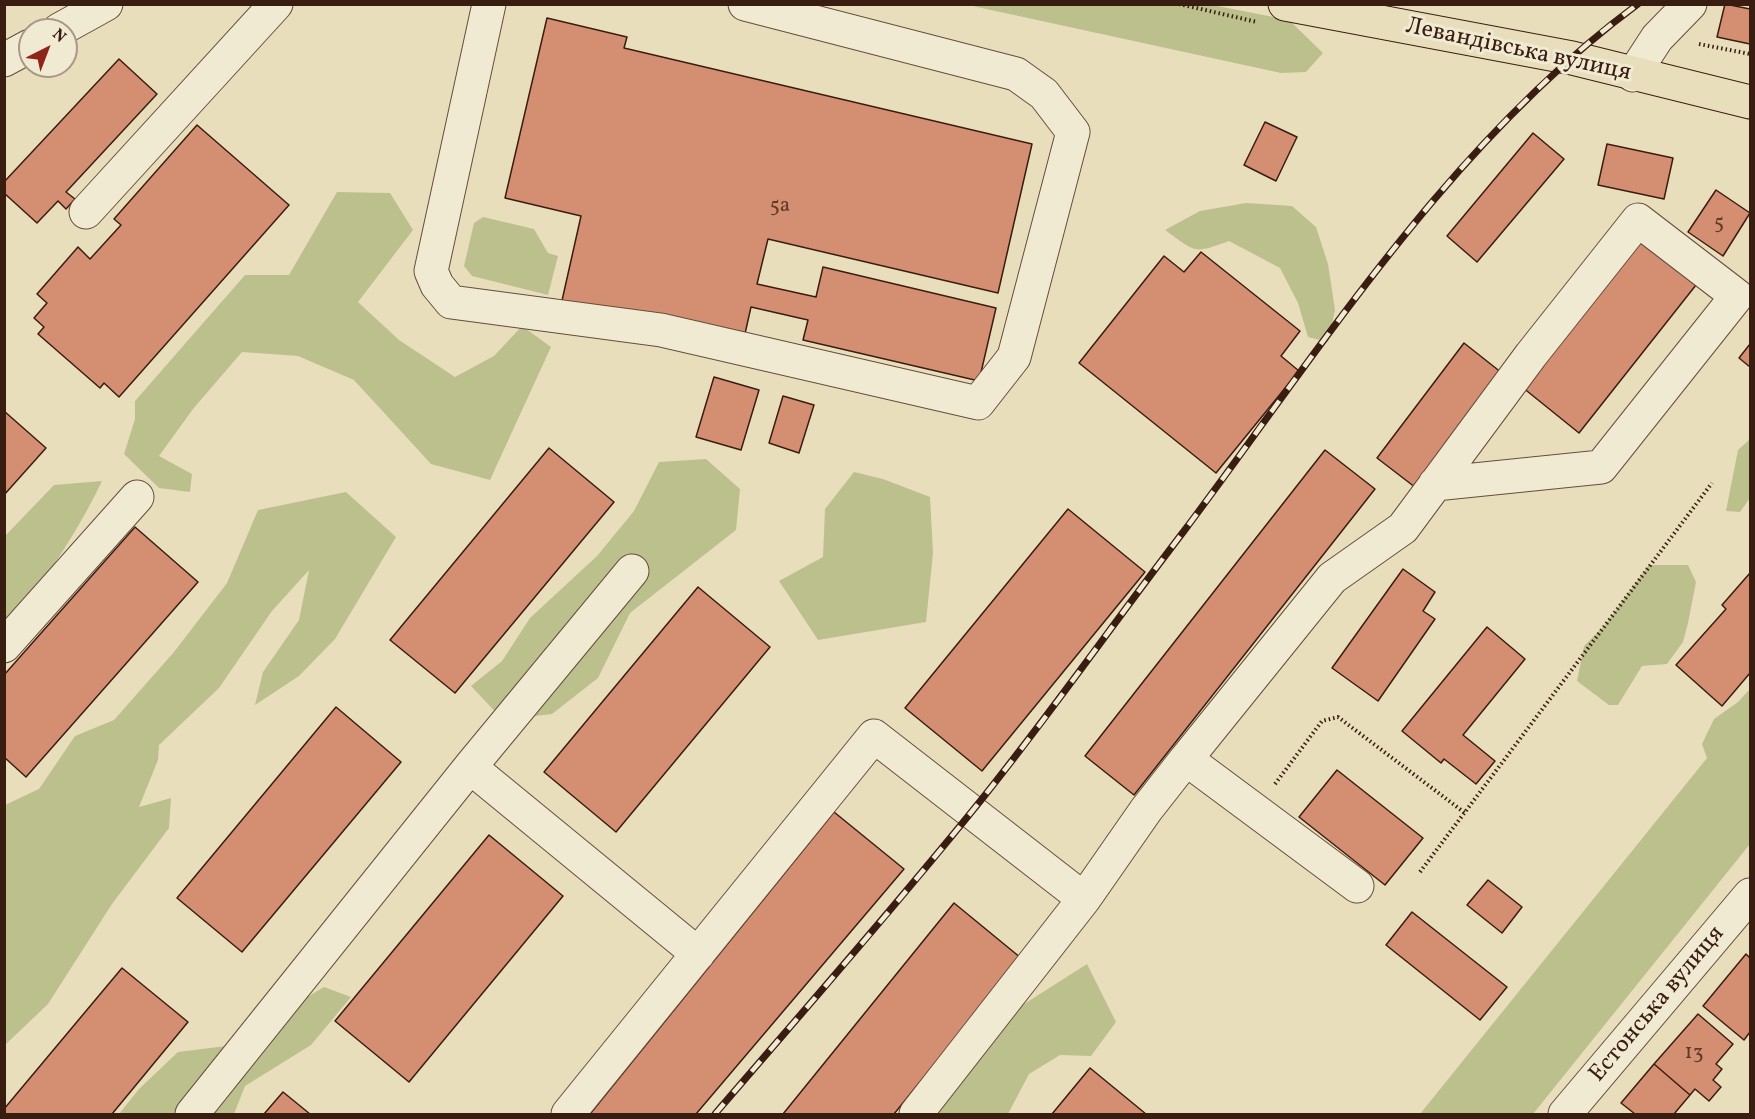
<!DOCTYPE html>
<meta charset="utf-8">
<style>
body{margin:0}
#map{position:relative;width:1755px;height:1119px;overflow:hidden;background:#e9debc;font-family:Vollkorn,serif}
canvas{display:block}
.frame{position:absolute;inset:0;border:6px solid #3a1d11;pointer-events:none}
.north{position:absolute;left:18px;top:18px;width:60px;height:60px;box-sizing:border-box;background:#f1ead3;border:2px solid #a89885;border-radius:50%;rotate:42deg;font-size:16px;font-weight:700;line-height:24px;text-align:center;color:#3a1d11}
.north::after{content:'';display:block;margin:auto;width:21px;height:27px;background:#8f2418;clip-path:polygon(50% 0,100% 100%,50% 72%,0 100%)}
</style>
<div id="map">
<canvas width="1755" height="1119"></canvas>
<div class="frame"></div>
<div class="north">N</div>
</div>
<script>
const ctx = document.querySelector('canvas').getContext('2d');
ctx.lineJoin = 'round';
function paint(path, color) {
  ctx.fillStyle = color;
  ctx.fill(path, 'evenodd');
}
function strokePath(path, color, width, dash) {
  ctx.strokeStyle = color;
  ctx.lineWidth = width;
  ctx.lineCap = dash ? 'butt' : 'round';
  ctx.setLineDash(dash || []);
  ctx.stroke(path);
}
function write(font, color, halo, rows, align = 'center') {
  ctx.font = font + ' Vollkorn,serif';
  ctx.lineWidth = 6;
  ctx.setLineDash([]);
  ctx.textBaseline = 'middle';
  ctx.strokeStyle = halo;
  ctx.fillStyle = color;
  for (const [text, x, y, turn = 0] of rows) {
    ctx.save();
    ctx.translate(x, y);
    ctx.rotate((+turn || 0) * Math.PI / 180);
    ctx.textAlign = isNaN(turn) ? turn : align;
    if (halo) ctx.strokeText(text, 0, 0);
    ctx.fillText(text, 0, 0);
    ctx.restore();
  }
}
const green = new Path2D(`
 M968,5H1212L1289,20L1323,53L1306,72L1281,73Z
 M337,192L390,193L413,230L358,302L399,340L455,377L494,356L522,326L551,347L490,480L431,464L354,380L298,356L242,352L193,409L159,456L192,474L190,492L159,488L124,454L135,419V401L245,275H289Z
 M1246,203L1292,206L1316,227L1328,264L1335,310L1328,342L1308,337L1298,303L1280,268L1229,241C1193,254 1197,253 1165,230L1200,211Z
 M483,217L534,229L548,253L558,256L548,295L472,276L464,266L474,223Z
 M1750,439V498L1740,512L1726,511L1738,450Z
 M706,459L740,489L736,530L630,613L598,678L552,714L503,720L471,686L502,661L530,618L597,556L634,511L659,462Z
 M854,472L883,479L930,497L933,553L926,622L818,640L779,581L823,557L825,509Z
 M102,481C77,533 43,585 5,627V536L54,485Z
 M346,492L396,537L335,639L299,676L255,705L263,672L299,620L309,570L272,611L219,688L159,745L158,760L139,807L171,798L169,828L112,904L48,1004L5,1045V805L39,789L75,736L114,720L174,652L227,583L258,510Z
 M1649,565H1688L1696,582L1688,623L1683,642L1667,664L1642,666L1618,705H1609L1577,681L1584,646L1605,625Z
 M1750,689V844L1533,1114H1420L1707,758L1702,744L1714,719L1738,702Z
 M1087,964L1116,1022L1091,1056L1060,1055L1029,1074L1008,1114H923L1010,1013Z
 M324,987L351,997L311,1045L245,1086L234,1114H119L139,1089L178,1052L226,1046Z`);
const building = new Path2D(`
 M1725,4L1750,9V44L1717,37Z
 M547,18L627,37L624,48L1032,144L998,293L768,239L757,284L816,297L823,267L996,308L979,381L803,340L808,320L751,307L742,347L561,305L581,216L505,198Z
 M119,59L157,94L66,192L75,199L66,209L58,201L37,223L4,193V182Z
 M1265,122L1297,137L1276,181L1244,165Z
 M197,125L289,205L119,397L104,383L100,388L38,334L44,327L34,318L47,303L37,294L78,247L90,259L121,225L114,219Z
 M1533,133L1564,159L1477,262L1447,236Z
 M1607,144L1673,158L1664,199L1598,185Z
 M1716,190L1750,213L1723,256L1688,232Z
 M1639,240L1696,285L1579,433L1522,387Z
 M1201,252L1300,331L1281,356L1299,371L1216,473L1079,363L1164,256L1184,272Z
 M1464,343L1507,377L1420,491L1377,458Z
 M1750,344V367L1739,358Z
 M714,377L759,390L741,450L696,437Z
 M783,396L814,405L799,453L769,443Z
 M4,411L46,448L4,495Z
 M549,448L614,502L455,693L390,640Z
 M1325,450L1375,489L1134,795L1085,756Z
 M1068,509L1145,572L982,771L905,708Z
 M135,527L198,582L26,777L4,757V675Z
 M1403,569L1435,592L1423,611L1435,619L1378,701L1332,668Z
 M1750,573V673L1722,706L1676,665L1726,609L1722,605Z
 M698,587L770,647L616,832L544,772Z
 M1487,627L1525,659L1463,735L1495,761L1476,784L1444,759L1441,763L1402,731Z
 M336,707L401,762L242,952L177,898Z
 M1337,770L1423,838L1385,885L1299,817Z
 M834,812L904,869L696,1114H590Z
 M489,835L563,896L409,1082L335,1021Z
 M1488,880L1522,907L1502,933L1467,905Z
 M954,903L1021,958L894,1114H783Z
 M1412,912L1507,987L1480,1020L1386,945Z
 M1746,954L1750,958V1032L1744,1040L1703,1006Z
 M122,968L188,1022L112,1114H4V1109Z
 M1698,1014L1733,1044L1716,1064L1722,1069L1713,1080L1721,1087L1709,1101L1695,1089L1690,1095L1654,1064Z
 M1654,1064L1690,1095L1674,1114H1635L1621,1103Z
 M1090,1068L1146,1114H1052Z
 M283,1092L310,1114H264Z`);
const path = new Path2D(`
 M1179,4L1257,22
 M1699,44L1750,54
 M1275,784L1322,721L1338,717L1465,813
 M1420,872L1712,483`);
const minor = new Path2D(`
 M489,4L431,271L437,285L451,302L661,330L978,403L1014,357L1073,132L1044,94L1016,74L745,4
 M59,30L106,4
 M4,60L30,46
 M1633,75L1657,38L1690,4
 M86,212L276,4
 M4,646L137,497
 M1186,759L1332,578L1403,528L1531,355L1638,220L1737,296L1601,467L1435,484
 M470,767L632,571
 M1084,899L1146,810L1186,759L1357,886
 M192,1114L470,767L698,954
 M568,1114L874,736L1084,899L916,1114
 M1565,1114L1750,895`);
const major = new Path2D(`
 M1285,4L1572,58L1750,102`);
const rail = new Path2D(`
 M715,1114C800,1015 887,916 969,815C1044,723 1112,625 1184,531C1322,347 1450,143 1638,4`);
const numberNames = [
 ["5а",780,207],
 ["5",1719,224],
 ["13",1694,1054]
];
const streetNames = [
 ["Левандівська вулиця",1518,51,12],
 ["Естонська вулиця",1658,1005,-50]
];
paint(green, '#bcc08d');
paint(building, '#d48f72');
strokePath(building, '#3a1d11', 1.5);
strokePath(minor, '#664d3c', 35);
strokePath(major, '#3a1d11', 35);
strokePath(path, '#3a1d11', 4, [1.5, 3]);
strokePath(minor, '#f1ead3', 33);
strokePath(major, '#e9debc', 33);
strokePath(rail, '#3a1d11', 7);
strokePath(rail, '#f1ead3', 4.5, [14]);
write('21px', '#603a29', null, numberNames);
write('24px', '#3a1d11', '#f1ead3', streetNames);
</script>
